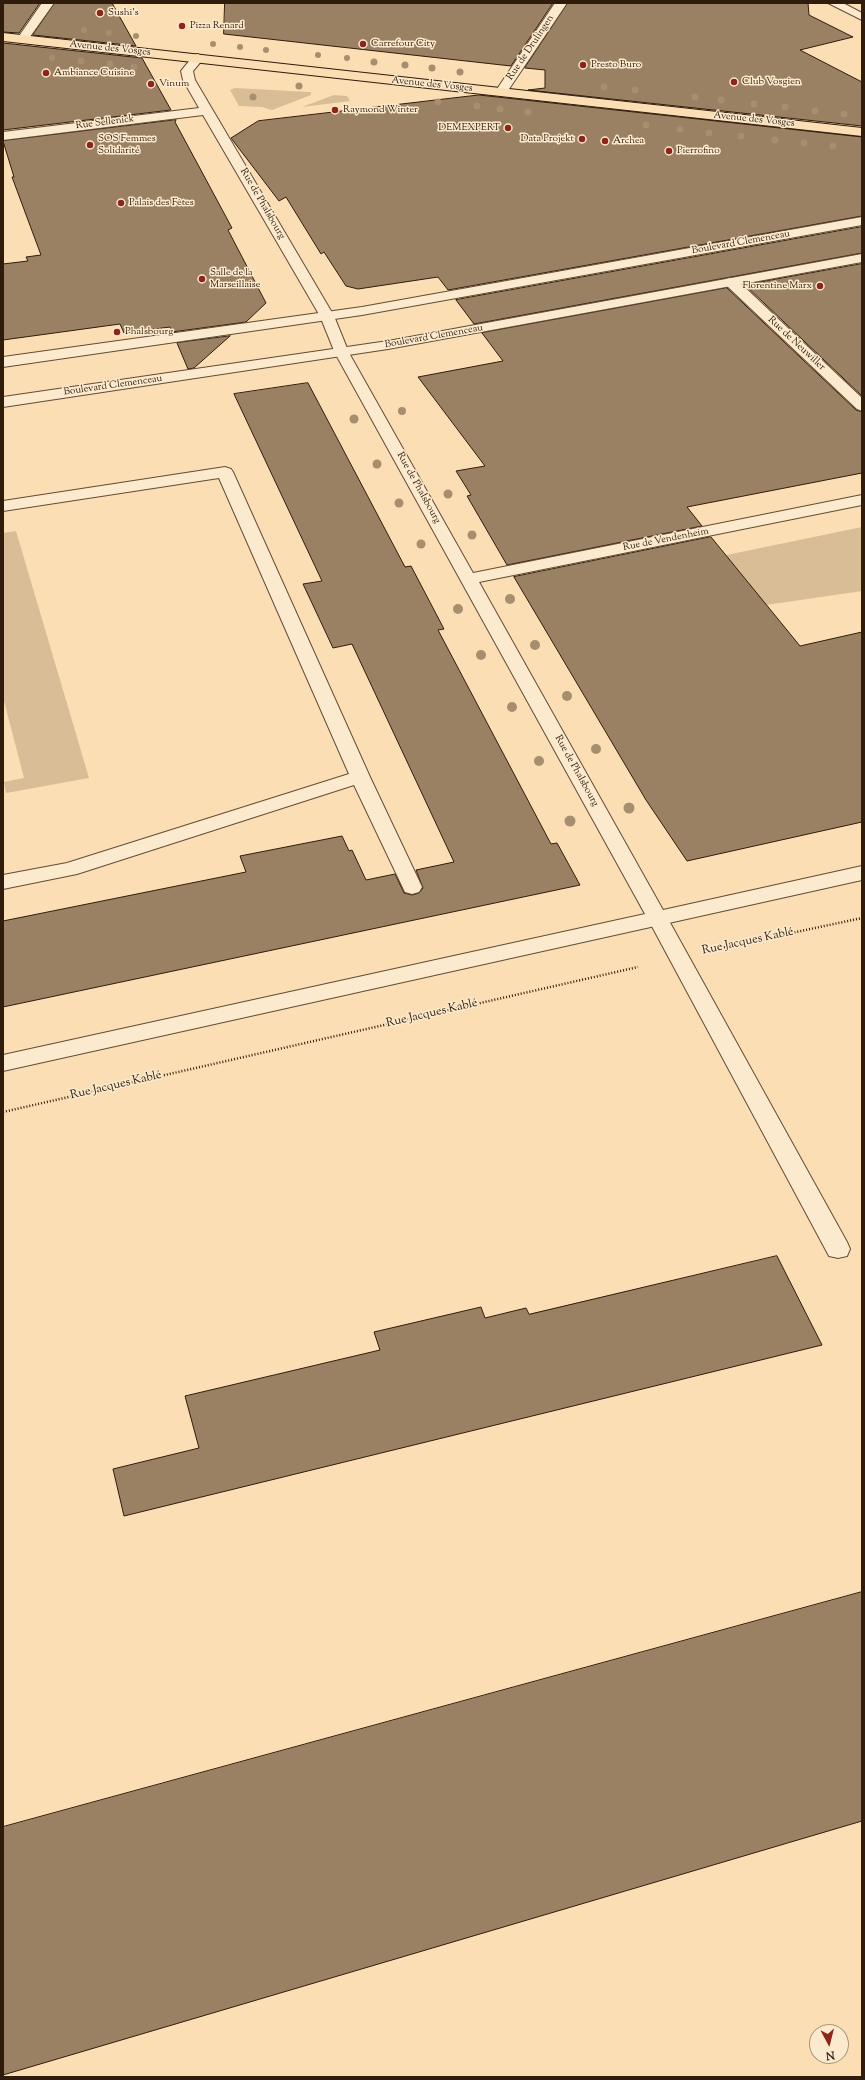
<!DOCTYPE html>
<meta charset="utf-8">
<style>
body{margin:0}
#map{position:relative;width:865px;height:2080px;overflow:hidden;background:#fbdeb3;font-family:"Sorts Mill Goudy",serif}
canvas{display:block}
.frame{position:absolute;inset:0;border:4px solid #301c0c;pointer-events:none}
.north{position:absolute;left:809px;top:2024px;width:40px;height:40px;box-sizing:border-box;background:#fceace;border:1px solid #aa9880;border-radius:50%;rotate:173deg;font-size:11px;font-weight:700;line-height:16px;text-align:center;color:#301c0c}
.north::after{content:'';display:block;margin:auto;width:14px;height:18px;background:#8f2418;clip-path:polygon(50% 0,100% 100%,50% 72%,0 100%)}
</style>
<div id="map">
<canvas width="865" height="2080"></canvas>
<div class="frame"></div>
<div class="north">N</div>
</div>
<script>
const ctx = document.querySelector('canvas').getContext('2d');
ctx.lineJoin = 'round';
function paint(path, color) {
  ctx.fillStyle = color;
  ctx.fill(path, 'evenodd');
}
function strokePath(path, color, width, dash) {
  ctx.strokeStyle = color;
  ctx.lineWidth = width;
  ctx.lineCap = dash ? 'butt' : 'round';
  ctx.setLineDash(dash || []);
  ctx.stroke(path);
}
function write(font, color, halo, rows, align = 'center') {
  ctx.font = font + ' "Sorts Mill Goudy",serif';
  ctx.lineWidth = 3;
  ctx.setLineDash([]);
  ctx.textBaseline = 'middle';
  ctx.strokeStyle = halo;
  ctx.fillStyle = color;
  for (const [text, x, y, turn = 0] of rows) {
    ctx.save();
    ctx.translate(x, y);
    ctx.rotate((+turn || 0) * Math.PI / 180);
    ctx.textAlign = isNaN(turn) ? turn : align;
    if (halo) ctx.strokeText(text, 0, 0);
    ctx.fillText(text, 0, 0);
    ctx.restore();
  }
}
const green = new Path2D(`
 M235,88L308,92H311V95L272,110L262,107L239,106L230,90Z
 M334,95L347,96L350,101L302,107Z
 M862,527V591L752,607L749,583L734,565L720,568L712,558Z
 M16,531L89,778L6,793L4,782L24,778L3,697V533Z`);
const building = new Path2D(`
 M3,3H40L19,33L3,32Z
 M55,3H112L136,46L33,35Z
 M225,3H553L511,66L224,34Z
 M568,3H808L809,15L853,37L800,50L862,82V126L528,90L545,88V70L525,68Z
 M3,43L142,58L171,110L3,130Z
 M479,95L862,137V216L448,290L438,277L358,289L346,286L324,252L321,254L286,197L279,201L231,138L258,121Z
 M176,120L175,122L232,228L228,230L266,303L246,322L172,332L170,327L124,333L120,324L3,340V264L28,261L26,257L41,255L12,177H14L3,141Z
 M862,227V253L474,324L456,300Z
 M862,264V396L745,285Z
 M727,288L856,410L862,412V473L687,507L702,526L507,565L467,496L471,495L456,471L485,466L418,377L503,361L482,333Z
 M230,336L194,368L188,369L177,343Z
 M308,383L405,567L411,566L444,629L438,630L551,844L557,843L580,885L3,1007V921L246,872L240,856L342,836L349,851L352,850L366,880L395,874L404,893L412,895L419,893L423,888L416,870L454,862L352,644L333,648L303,584L322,581L234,394Z
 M711,537L800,646L862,632V822L687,861L646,800L514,577Z
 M777,1256L822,1345L124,1516L113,1469L199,1448L185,1396L380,1350L374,1332L481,1307L485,1318L526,1308L529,1314Z
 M862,1592V1821L3,2075V1827Z`);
const path = new Path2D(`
 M721,948L862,918
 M3,1112L638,967`);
const service = new Path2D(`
 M225,467L231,469L233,472L370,777L422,887L419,892L412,894L405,892L354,785L77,874L3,889V875L67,863L349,774L219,478L3,511V501Z
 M658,912L665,914L668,919L847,1242L850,1249L847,1256L838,1258L829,1256L648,919L651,914Z`);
const minor = new Path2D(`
 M42,3H54L27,41H19L17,39Z
 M555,3H567L505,95H497L495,92Z
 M828,3H843L862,13V20Z
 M198,54L204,58L193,71L195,80L334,316L349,353L473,573L862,495V505L479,582L663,910L862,866V880L3,1071V1055L645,914L335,353L320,316L203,115L3,140V132L199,108L183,80L181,71L194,55Z
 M731,278L736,279L862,398V411L857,409L726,285L724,282L726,279Z`);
const tertiary = new Path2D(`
 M862,217V225L362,315L3,367V357L362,307Z
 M862,254V262L388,349L3,407V397L388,341Z`);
const primary = new Path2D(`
 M3,33L862,128V136L3,41Z`);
const trees = [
 [84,30,3],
 [109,33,3],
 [136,36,3],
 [213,44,3],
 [240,47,3],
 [266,50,3],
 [318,55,3],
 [52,58,3],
 [347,58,3],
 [81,61,3.5],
 [374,62,3.5],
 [110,64,3.5],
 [405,65,3.5],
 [134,67,3.5],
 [432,68,3.5],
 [460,72,3.5],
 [299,86,3.5],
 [604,87,3.5],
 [635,90,3.5],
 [253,97,3.5],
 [695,97,3.5],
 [721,100,3.5],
 [438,102,3.5],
 [754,104,3.5],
 [477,106,3.5],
 [785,107,3.5],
 [500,109,3.5],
 [815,111,3.5],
 [528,112,3.5],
 [844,114,3.5],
 [646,125,3.5],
 [680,129,3.5],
 [709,133,3.5],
 [741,136,3.5],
 [775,140,3.5],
 [804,143,3.5],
 [833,146,3.5],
 [402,411,4],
 [354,419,4.5],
 [377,464,4.5],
 [448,494,4.5],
 [399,503,4.5],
 [472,535,4.5],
 [421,544,4.5],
 [510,599,5],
 [458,609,5],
 [535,645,5],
 [481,655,5],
 [567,696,5],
 [512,707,5],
 [596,749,5],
 [539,761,5],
 [629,808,5.5],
 [570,821,5.5]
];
const markers = [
 [100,13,4,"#8f2418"],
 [182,26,4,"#8f2418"],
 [363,44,4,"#8f2418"],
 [583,65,4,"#8f2418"],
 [46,73,4,"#8f2418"],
 [734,82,4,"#8f2418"],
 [151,84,4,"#8f2418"],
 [335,110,4,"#8f2418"],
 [508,128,4,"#8f2418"],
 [582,139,4,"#8f2418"],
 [605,141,4,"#8f2418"],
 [90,145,4,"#8f2418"],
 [669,151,4,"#8f2418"],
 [121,203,4,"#8f2418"],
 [202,279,4,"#8f2418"],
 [820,286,4,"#8f2418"],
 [117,332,4,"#8f2418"]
];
const farPoinames = [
 ["Sushi's",108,13],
 ["Pizza Renard",190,26],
 ["Carrefour City",371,44],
 ["Presto Buro",591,65],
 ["Ambiance Cuisine",54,73],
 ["Club Vosgien",742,82],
 ["Vinum",159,84],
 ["Raymond Winter",343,110],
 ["DEMEXPERT",500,128,"right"],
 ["SOS Femmes",98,139],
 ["Solidarité",98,151],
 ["Data Projekt",574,139,"right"],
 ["Archea",613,141],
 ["Pierrofino",677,151],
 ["Palais des Fêtes",129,203],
 ["Salle de la",210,273],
 ["Marseillaise",210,285],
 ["Florentine Marx",812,286,"right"],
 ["Phalsbourg",125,332]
];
const farStreetnames = [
 ["Rue de Drulingen",531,48,-56],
 ["Avenue des Vosges",110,49,6],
 ["Avenue des Vosges",432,85,6],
 ["Avenue des Vosges",754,120,6],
 ["Rue Sellenick",105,123,-7],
 ["Rue de Phalsbourg",262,204,60],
 ["Boulevard Clemenceau",741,243,-10],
 ["Boulevard Clemenceau",434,337,-10],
 ["Rue de Neuwiller",796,344,43],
 ["Boulevard Clemenceau",113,386,-8],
 ["Rue de Phalsbourg",418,488,61],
 ["Rue de Vendenheim",666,540,-11],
 ["Rue de Phalsbourg",576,771,61]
];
const streetNames = [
 ["Rue Jacques Kablé",748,942,-12],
 ["Rue Jacques Kablé",432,1014,-13],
 ["Rue Jacques Kablé",116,1086,-13]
];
paint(green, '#d8bd97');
paint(building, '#9a8163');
strokePath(building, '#301c0c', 1);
strokePath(service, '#634c36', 2);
strokePath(minor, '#634c36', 2);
strokePath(tertiary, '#634c36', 2);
strokePath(primary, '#301c0c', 2);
strokePath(path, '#301c0c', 2.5, [1, 2]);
paint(service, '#fceace');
paint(minor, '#fceace');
paint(tertiary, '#fceace');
paint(primary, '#fbdeb3');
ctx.fillStyle = '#a78e6e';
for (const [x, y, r] of trees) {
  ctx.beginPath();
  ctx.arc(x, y, r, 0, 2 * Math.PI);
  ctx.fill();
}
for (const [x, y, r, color] of markers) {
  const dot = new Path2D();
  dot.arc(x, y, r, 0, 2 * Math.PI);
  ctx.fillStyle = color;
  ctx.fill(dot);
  strokePath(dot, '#fceace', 1.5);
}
write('10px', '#301c0c', '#fceace', farPoinames, 'left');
write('10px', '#301c0c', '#fceace', farStreetnames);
write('12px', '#301c0c', '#fceace', streetNames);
</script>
